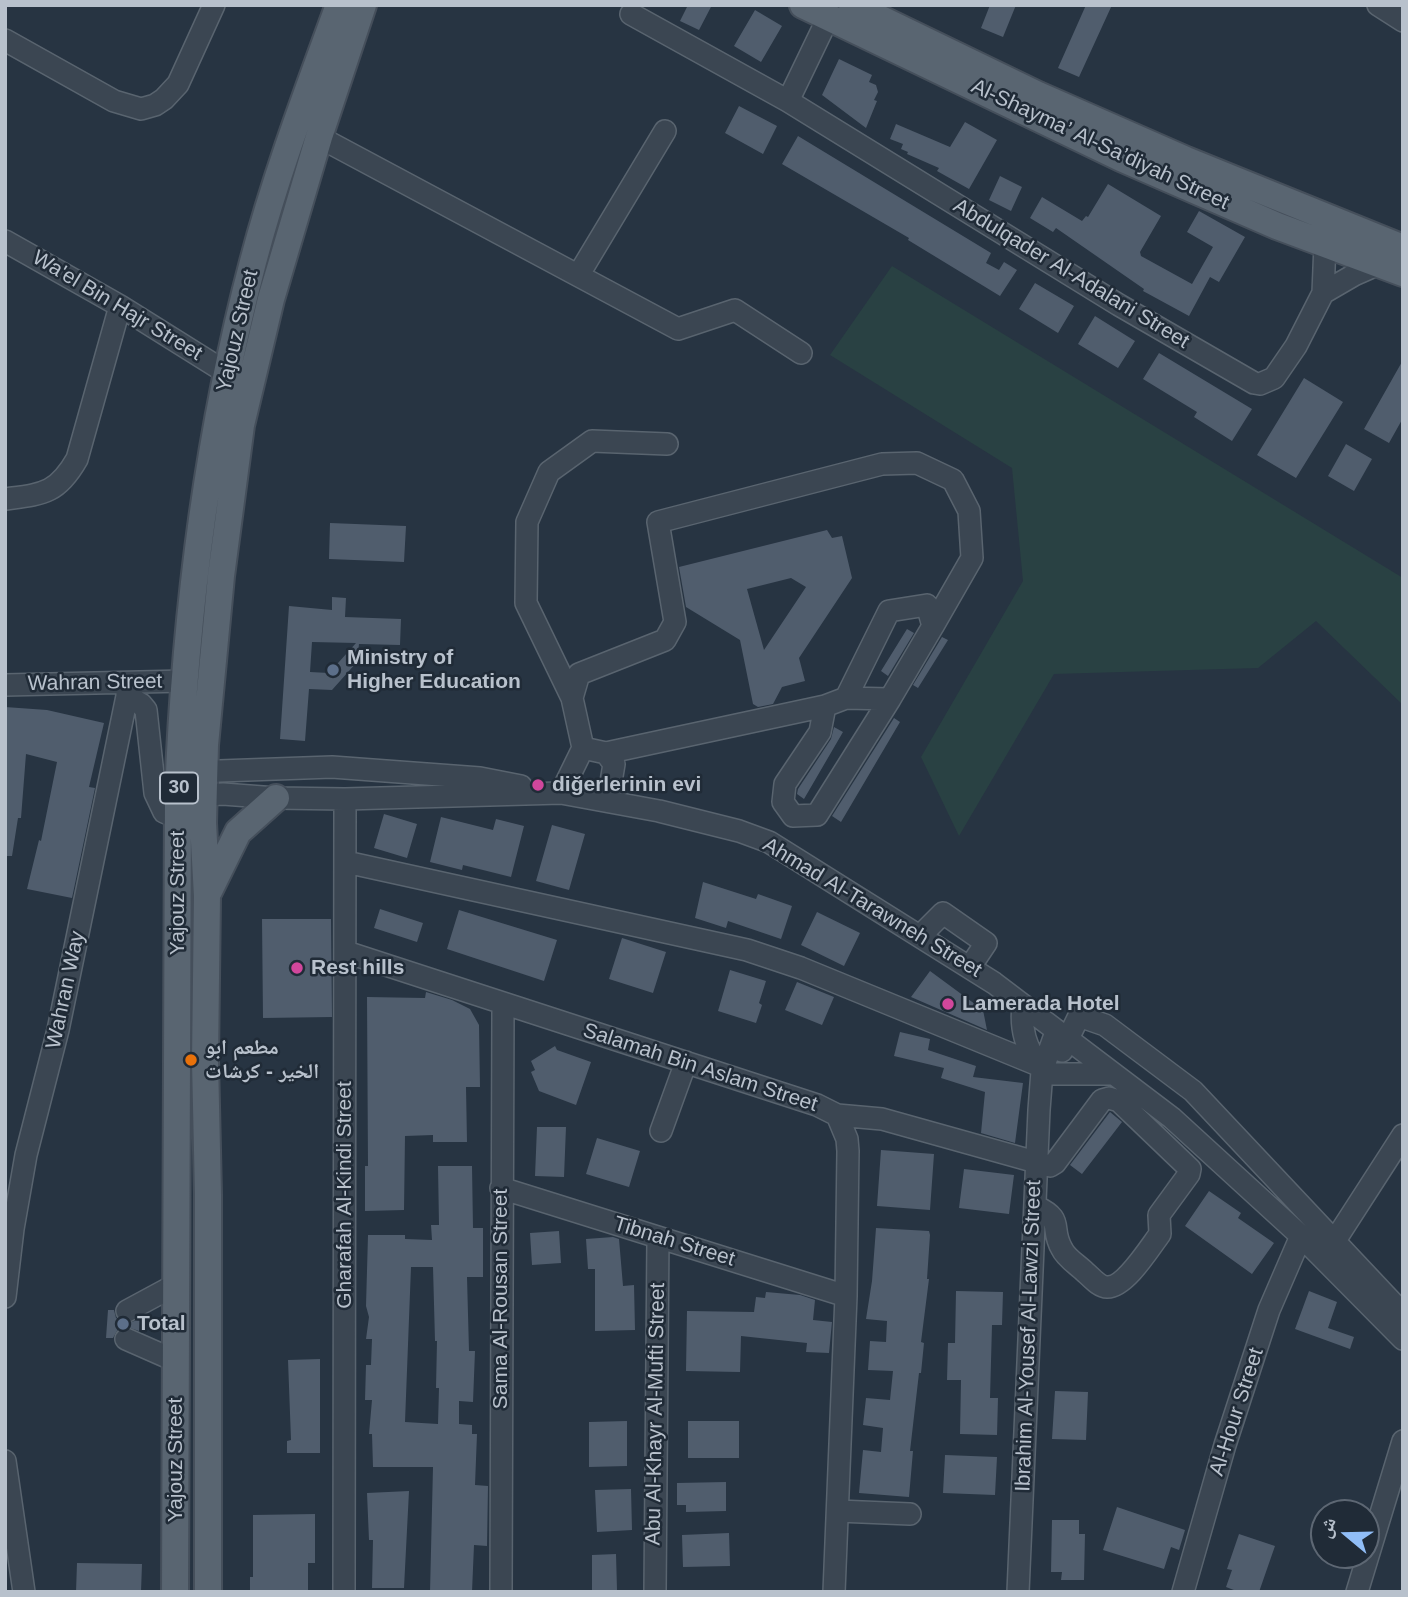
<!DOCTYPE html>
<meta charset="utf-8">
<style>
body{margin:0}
#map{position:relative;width:1408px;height:1597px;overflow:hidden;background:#273442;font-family:Helvetica,"Noto Naskh Arabic",sans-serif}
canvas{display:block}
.frame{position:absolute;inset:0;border:7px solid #b8c1cc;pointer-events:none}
.north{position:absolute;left:1310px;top:1499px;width:70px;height:70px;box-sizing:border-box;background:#202b37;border:2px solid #5d6773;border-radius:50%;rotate:289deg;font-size:19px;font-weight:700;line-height:28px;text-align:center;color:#b8c1cc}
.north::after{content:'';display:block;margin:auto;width:24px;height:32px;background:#91bef7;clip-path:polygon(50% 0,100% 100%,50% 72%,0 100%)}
</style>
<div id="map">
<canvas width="1408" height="1597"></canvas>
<div class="frame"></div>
<div class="north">ش</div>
</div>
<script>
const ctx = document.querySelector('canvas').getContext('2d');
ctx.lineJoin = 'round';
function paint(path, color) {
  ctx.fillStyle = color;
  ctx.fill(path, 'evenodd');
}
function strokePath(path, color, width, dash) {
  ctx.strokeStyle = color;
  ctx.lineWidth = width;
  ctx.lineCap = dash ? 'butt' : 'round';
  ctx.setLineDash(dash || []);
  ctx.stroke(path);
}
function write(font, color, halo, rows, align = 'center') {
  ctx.font = font + ' Helvetica,"Noto Naskh Arabic",sans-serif';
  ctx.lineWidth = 5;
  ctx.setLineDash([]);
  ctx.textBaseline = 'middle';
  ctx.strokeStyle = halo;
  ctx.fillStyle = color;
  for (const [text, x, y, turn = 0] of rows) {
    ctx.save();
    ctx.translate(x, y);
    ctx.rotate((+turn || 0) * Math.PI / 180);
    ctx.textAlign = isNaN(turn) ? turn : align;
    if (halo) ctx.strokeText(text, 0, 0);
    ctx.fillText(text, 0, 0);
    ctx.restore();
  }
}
const green = new Path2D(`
 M892,266L1403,578V705L1316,621L1258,668L1054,674L959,836L921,757L1023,581L1012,468L830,355Z`);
const building = new Path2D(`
 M688,5H712L699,30L680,21Z
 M990,5H1016L1003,37L981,28Z
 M1086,5H1112L1079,77L1058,68Z
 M755,10L782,26L761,62L734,46Z
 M839,59L872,75L869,82L876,85L878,92L874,100L877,101L866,128L822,95Z
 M739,106L777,126L763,154L725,133Z
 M965,122L997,140L969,189L937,171L939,168L907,154L908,152L901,149L903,144L890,139L896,124L950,147Z
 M798,136L991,253L986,263L999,270L1004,262L1017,270L1000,296L908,240L909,238L782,164Z
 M1000,176L1022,187L1011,211L989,200Z
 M1108,184L1161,216L1140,252L1141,256L1192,284L1213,247L1187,232L1199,211L1245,237L1219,282L1210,277L1189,316L1143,291L1144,289L1056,228L1053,232L1030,218L1042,197L1082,221L1086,216L1088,217Z
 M1035,283L1074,306L1058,333L1019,309Z
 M1095,316L1135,341L1118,368L1078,344Z
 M1159,353L1252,409L1232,441L1194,417L1197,412L1143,379Z
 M1403,360V418L1389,443L1364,429Z
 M1304,378L1343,402L1296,478L1257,455Z
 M1346,444L1372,459L1354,491L1328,476Z
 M330,523L406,526L404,562L329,559Z
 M827,530L832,538L842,536L852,578L799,658L805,681L782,687L773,704L758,707L753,704L740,640L686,607L679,567ZM791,578L806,587L764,650L747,589Z
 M332,597L346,598L345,617L401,619L400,645L359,644L357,662L332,690L309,689L305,741L280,739L289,606L332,610ZM312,642L356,643L329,673L310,672Z
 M907,629L914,633L888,676L881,671Z
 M942,637L948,640L918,688L913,685Z
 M5,707L47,710L104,723L89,787L95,788L72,898L27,889L39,840L41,841L57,762L26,754L21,818H18L12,856H5Z
 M894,718L900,722L841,822L832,816Z
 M834,727L843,732L804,799L797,794L798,789L831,739Z
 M384,814L417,824L407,858L374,848Z
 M441,817L493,830L496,819L524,826L511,877L463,865L462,870L430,862Z
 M552,825L585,834L569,890L536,881Z
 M703,882L756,899L758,894L792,906L781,939L728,921L726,928L695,918Z
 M380,909L423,923L417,942L374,928Z
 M459,910L557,940L544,981L447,949Z
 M817,912L860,933L844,966L801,945Z
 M262,919H331L332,1017L263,1018Z
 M622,938L666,952L653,993L609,979Z
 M730,970L766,981L759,1003L762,1005L756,1023L718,1011Z
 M930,971L983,1010L987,1030L911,997Z
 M797,982L834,997L822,1025L785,1010Z
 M426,992L452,1000L470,1009L479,1025L480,1087H466L467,1142H433V1135L405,1136L404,1210L365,1211V1166H368L367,997L425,998Z
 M900,1032L930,1039L928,1050L976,1066L973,1077L1023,1083L1015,1143L981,1133L985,1092L941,1078L944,1068L894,1056Z
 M555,1046L557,1050L591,1062L576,1105L539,1091L531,1072L535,1070L531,1061Z
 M1110,1112L1122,1122L1082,1174L1070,1165Z
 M537,1127H566L564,1177L535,1176Z
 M597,1138L640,1151L629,1187L586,1174Z
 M881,1150L934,1154L930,1210L877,1206Z
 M438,1166H472L473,1228H483V1277H467L469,1351H475L473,1402L459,1401V1424L472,1425V1434H477L475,1485L488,1486L487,1546L474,1545L472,1592H430L433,1467H373L372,1434H369L372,1400H365L366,1365H371L372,1339H366L369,1317L366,1306L368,1235H405V1239L432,1240L431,1225H439ZM411,1267H433L435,1341H437L436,1388H439L438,1424L405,1422Z
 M964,1169L1014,1175L1009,1214L959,1208Z
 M1209,1191L1241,1213L1238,1218L1274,1243L1252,1274L1185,1226Z
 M876,1228L929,1231L930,1235L927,1279H929L921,1342L924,1343L921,1373H919L910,1451H913L909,1497L859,1493L863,1450L881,1452L883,1428L863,1425L866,1398L890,1400L893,1371L868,1370L870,1341L886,1342L887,1321L866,1319L872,1281Z
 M559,1231L561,1263L532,1265L530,1233Z
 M613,1237L619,1239L623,1286L634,1285L635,1330L595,1331V1269H588L586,1239Z
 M956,1291L1003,1292L1002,1325H992L990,1398H998L997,1435L960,1434L961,1380H947L948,1343H955Z
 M1309,1291L1337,1302L1328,1328L1354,1337L1350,1349L1295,1329Z
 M766,1292L800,1295L815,1300L813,1320L832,1322L829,1353L806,1352L807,1343L741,1336L740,1372L686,1371L687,1311L754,1312L756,1297L765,1298Z
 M108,1310H114L116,1318L126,1324L140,1319L139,1331L124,1326L118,1329L113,1338H106Z
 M320,1359V1453H287V1441L291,1440L288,1360Z
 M1055,1391L1088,1392L1086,1440L1052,1439Z
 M627,1421V1466L589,1467V1422Z
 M688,1421H739V1458H688Z
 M945,1455L997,1457L995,1495L943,1493Z
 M726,1482V1511L686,1512V1505H677V1483Z
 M631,1489L632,1530L597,1532L595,1490Z
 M409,1491L404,1588H372L373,1540H369L367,1493Z
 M1117,1507L1185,1530L1179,1550L1171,1547L1164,1569L1103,1550Z
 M315,1514V1563H308V1592H250V1577H253V1515Z
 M1052,1520H1079V1534H1085L1084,1580H1061L1062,1572H1051Z
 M729,1533L730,1566L683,1567L682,1535Z
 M1239,1534L1275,1546L1259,1592H1239L1226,1587L1232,1570L1227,1569Z
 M616,1554L617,1590L592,1591V1555Z
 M77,1563L142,1564L141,1592H76Z`);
const minor = new Path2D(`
 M1378,5L1403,21
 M631,14L788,101L1119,305L1254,383L1260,384L1274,378L1296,346L1323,293L1325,244
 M5,40L114,101L141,109L155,105L164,99L178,84L214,5
 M788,101L828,18
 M319,137L678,329L735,310L801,353
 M5,241L120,306L227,373
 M579,274L665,131
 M1323,293L1354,275L1379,264
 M5,499C43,494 57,494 77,459L120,306
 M5,685L185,681
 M127,696L141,704L146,710L155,793L164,812L178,818
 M572,698L579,674L665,640L675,622L658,522L882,464L917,463L953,480L969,511L972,558L933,626
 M825,706L820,732L785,784L783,802L793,816L817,815L890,699L933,626L927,605L889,611L846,698
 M583,748L572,698L526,603L527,522L549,472L592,441L667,444
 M606,753L825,706L846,698L890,699
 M191,772L332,767L480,778L521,786
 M561,793L583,748L606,753L614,764L608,800
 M190,796L223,794L276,798L345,799L561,793L659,811L739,831L769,842L994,983L1172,1118L1301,1236L1403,1339
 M346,862L747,950L801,968L1038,1065
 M920,936L943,913L986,943L970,967
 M346,952L817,1105L837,1115L847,1139L848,1151L846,1296L834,1592
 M1023,1005C1020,1030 1026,1047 1040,1068
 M1062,1051L1079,1016L1105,1025L1193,1091L1403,1314
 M1050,1074H1113
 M837,1115L882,1119L1050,1166L1055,1163L1102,1100L1109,1098L1119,1101L1190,1169L1189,1174L1159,1215L1160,1234C1150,1247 1125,1288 1107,1287C1099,1287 1091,1277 1085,1272C1078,1265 1066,1258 1062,1249C1049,1227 1066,1220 1035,1206
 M661,1131L686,1062
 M501,1188L846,1296
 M1334,1242L1403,1135
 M5,1297L13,1229L26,1155L58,1030L127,696V683
 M127,1311L177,1284
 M126,1339L176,1361
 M5,1461L24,1592
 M838,1511L910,1514
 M344,1592L345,799
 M501,1592L503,1005
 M655,1592L658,1237
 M1018,1592L1039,1110L1042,1071L1056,1032
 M1183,1592L1225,1445L1269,1310L1301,1236
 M1357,1592L1403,1441`);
const major = new Path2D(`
 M803,5L1121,158L1277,226L1403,273
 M852,5L1038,95L1186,160L1403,248
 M209,891L238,832L276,798
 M175,1592L178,796C185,616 207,436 253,262C276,174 308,90 339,5
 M208,1592V1195L205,1061L207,896L203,823L205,745L221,576L241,425L271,299L319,137L363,5`);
const markers = [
 [333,670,7,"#5c6f8a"],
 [538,785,7,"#d1479c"],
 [297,968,7,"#d1479c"],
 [948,1004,7,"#d1479c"],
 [191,1060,7,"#e8710a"],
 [123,1324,7,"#5c6f8a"]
];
const shields = [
 [179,788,38]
];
const shieldNames = [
 ["30",179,788]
];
const streetNames = [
 ["Al-Shayma’ Al-Sa’diyah Street",1100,145,25],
 ["Abdulqader Al-Adalani Street",1071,274,31],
 ["Wa'el Bin Hajr Street",117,306,31],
 ["Yajouz Street",238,331,-77],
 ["Wahran Street",95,683,-1],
 ["Yajouz Street",178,893,-90],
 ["Ahmad Al-Tarawneh Street",872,908,31],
 ["Wahran Way",66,990,-78],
 ["Salamah Bin Aslam Street",700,1068,18],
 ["Gharafah Al-Kindi Street",345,1195,-90],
 ["Tibnah Street",674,1242,17],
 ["Sama Al-Rousan Street",501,1299,-90],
 ["Ibrahim Al-Yousef Al-Lawzi Street",1029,1336,-88],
 ["Al-Hour Street",1237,1412,-72],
 ["Abu Al-Khayr Al-Mufti Street",656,1414,-89],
 ["Yajouz Street",176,1460,-90]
];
const poiNames = [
 ["Ministry of",347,658],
 ["Higher Education",347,682],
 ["diğerlerinin evi",552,785],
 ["Rest hills",311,968],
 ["Lamerada Hotel",962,1004],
 ["مطعم ابو",205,1048],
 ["الخير - كرشات",205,1072],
 ["Total",137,1324]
];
paint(green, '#294143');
paint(building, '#505d6d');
strokePath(minor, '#59646f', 24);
strokePath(major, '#454f5b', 30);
strokePath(minor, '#3b4652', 21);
strokePath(major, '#596571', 26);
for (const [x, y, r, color] of markers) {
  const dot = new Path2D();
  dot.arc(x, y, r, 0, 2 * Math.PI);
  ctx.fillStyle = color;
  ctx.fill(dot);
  strokePath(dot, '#202b37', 2.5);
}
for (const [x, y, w] of shields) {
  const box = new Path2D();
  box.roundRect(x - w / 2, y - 15.5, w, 31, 5);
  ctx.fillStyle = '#202b37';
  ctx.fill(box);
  strokePath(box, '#b8c1cc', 2);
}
write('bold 19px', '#b8c1cc', null, shieldNames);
write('21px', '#b8c1cc', '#202b37', streetNames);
write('bold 21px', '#b8c1cc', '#202b37', poiNames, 'left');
</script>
